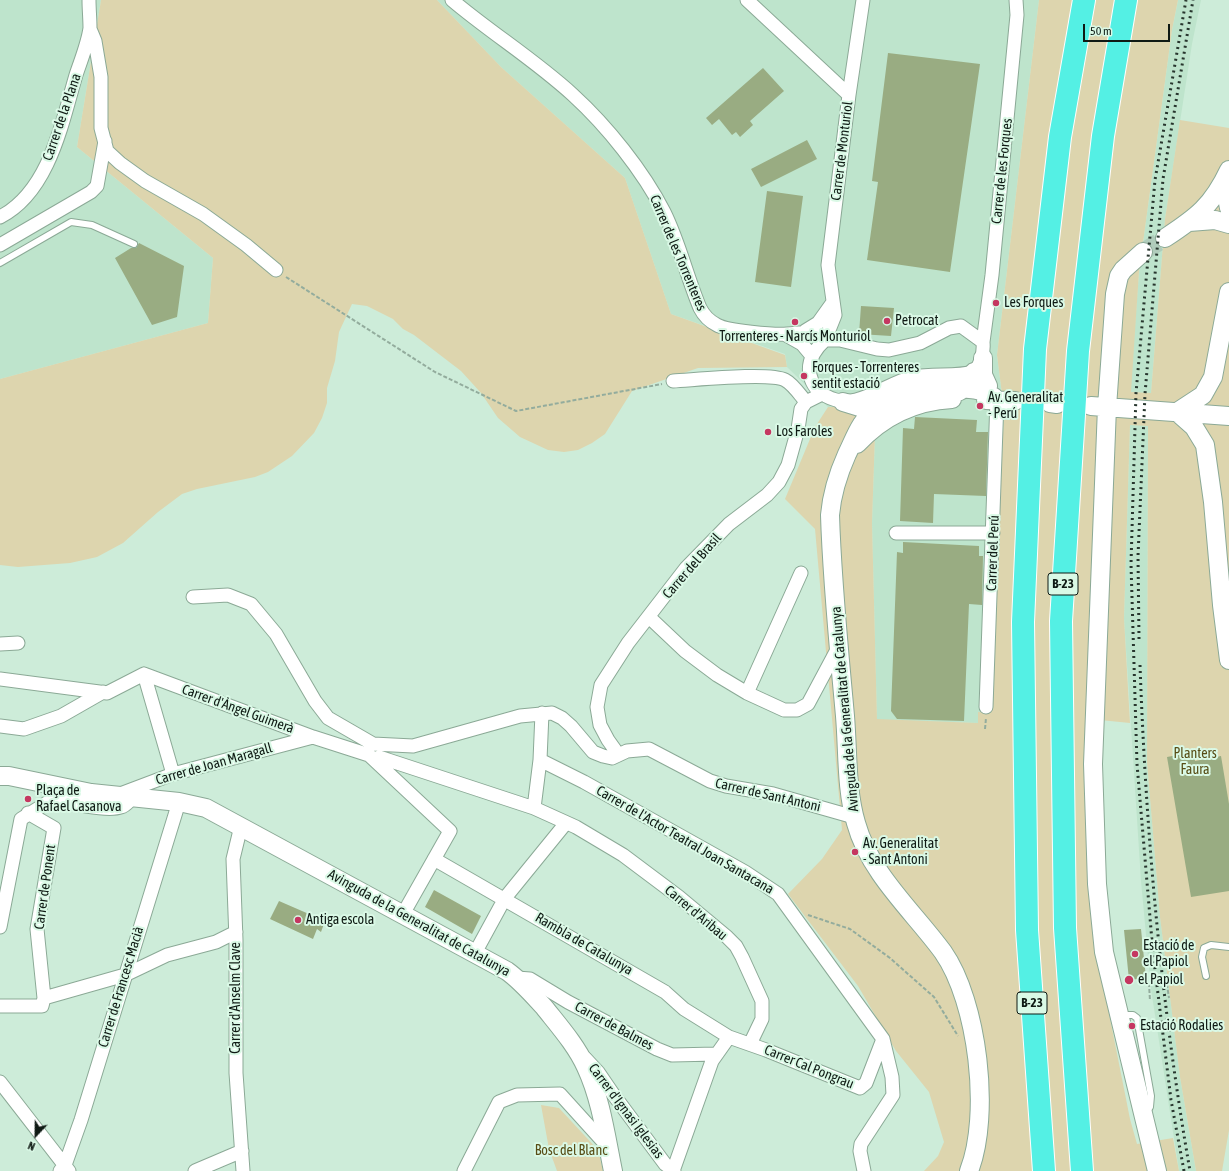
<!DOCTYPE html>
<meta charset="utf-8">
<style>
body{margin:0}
#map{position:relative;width:1229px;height:1171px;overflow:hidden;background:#cdecd9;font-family:"Asap Condensed",sans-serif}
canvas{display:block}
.north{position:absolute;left:16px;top:1115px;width:40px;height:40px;-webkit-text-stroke:3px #daf9e6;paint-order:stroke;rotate:202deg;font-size:11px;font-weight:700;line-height:16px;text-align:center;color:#0f1a14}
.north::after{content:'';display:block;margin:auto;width:14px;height:18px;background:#0f1a14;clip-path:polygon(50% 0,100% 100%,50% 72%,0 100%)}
.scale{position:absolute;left:1083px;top:24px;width:87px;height:18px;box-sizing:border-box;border:2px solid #0f1a14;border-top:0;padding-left:5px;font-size:12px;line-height:14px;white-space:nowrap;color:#0f1a14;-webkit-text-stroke:3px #daf9e6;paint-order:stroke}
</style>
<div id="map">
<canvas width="1229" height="1171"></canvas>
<div class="north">N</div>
<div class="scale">50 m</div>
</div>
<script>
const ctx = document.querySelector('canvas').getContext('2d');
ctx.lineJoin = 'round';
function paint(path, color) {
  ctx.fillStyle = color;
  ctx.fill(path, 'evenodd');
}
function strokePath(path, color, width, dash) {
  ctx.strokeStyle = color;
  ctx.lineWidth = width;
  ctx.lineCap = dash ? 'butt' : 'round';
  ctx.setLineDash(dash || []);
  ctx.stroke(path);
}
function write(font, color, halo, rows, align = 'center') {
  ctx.font = font + ' "Asap Condensed",sans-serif';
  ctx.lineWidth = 4;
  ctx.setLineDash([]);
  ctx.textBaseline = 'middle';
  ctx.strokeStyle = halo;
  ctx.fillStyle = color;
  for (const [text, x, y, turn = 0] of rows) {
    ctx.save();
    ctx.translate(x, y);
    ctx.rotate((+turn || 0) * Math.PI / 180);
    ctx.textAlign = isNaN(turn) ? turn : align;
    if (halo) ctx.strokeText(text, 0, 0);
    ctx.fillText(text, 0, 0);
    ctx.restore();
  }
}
const built = new Path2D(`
 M0,0H101L77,147L213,258L208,323L0,379Z
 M437,0H1039L997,355L1004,410L991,713L978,723L877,720L872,523L876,405L828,407L787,367L785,354L671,314L625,178L501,67Z
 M1178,0H1201L1192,44L1165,219L1151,393L1130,392L1139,272L1172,30Z
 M1130,424L1148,426L1147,762L1160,917L1180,1077L1196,1171H1179L1151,989L1141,881L1124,618Z`);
const green = new Path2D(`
 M101,0H437L501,67L625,178L671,314L785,355L787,367L698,368L632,391L605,434L592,443L578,450L564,452L548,450L520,437L498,418L481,393L461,371L414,335L403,329L393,319L367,306L352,304L339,332L335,361L327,388V403L322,418L314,433L292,456L268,472L255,477L197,489L182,494L158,512L123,543L97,557L70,563L18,567L0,565V379L208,323L213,258L77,147Z
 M1039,0H1178L1172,30L1139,272L1131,392L1151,393L1165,219L1180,120L1229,128V1130L1222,1171H1196L1180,1077L1160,917L1147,762L1148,426L1130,425L1124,618L1130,723L1090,719L1099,963L1130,1119L1137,1144L1173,1138L1179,1171H924L938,1156L944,1142L929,1092L896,1051L858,986L788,894L822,859L842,830L815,529L785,499L815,427L828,407L876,405L872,523L877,719L978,723V712L991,713L1004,410L997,355Z
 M541,1105L559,1108L598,1150L603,1171H557L549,1149Z`);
const building = new Path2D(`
 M888,53L980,64L950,272L867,260L878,182L872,181Z
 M763,68L784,91L750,121L753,125L740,137L736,132L732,135L719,119L712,125L706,118Z
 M807,140L817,159L761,187L751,169Z
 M767,191L803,196L791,287L755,282Z
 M139,243L184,266L177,317L152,325L115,258L131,248H136Z
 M861,306L894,308L891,336L859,334Z
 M915,417L977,420L976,432H988L986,496L934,494L933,523L900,521L903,428L914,429Z
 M903,542L979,546V556H983L982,605L969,604L964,721L897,719L891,711L897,552L903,553Z
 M1194,752L1195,761L1221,756L1229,804V891L1191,897L1167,757Z
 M434,890L481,916L472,934L425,907Z
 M279,901L325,921L321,932L317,929L313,939L270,919Z
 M1141,929L1146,978L1129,980L1124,930Z`);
const secondaryTunnel = new Path2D(`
 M1143,252L1165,238`);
const path = new Path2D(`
 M286,277L435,372L516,411L662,384
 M985,729L986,718
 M808,915L850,929L890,958L934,997L958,1036
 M1166,978L1169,998
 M1142,984H1149L1150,1001`);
const lane = new Path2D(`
 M0,263L71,222L92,225L134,244
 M1206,976L1202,957L1204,948L1211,945L1229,947
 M1121,1015H1133L1137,1018L1151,1096L1150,1107L1147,1111`);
const street = new Path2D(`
 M452,0C491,33 535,60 573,95C607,126 643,171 664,212C679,242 687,277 700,308C704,316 709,321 717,325C727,331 775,335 787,334C804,333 810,329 825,340
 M747,0L849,95
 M90,29L95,41L101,77V128L107,151L120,163L145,181L203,214L246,245L276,270
 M0,217C49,192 62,123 76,75C81,60 88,43 90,28C90,19 89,9 89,0
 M0,245L91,192L97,186L105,141
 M805,331L818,323L833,302
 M786,335L802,344L812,356
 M825,340L835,315L828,265L849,95L863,0
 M983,342L961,326L949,328L920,343L889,350L877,349L840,340H825C815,349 807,360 810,375C812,384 818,392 826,396C857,413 884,383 913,377C933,373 955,377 974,372C982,363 984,354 983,342L992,275L1017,15L1016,0
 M673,381C694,380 769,372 785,380C793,384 800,395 806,402
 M896,533H993
 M193,597L228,595L251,604L276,634L315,701L328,718L373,744L413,746L520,716L552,713L562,718L571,726L593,752L603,756L612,758L627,751L649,749L710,781L726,786L773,794L854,817
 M649,617L685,651L717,675L747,693L784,710H797L808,704L839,646
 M0,644L18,643
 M144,674L173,774
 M0,679L107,693L144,674L313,737L369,755L450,831L403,914
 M747,693L801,573
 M986,707L997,400
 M0,726L24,729L61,716L103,692
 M618,754L608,740L600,725L597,707L601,685L628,643L686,568L729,524L767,495L779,482L788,465L798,429L801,409L806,402L822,394
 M375,759L379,757L534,808L576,827L623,855L679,897L727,937L736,946L742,957L762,1001V1019L750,1044
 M540,760L584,782L695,844L745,872L778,894L883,1039L892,1077L893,1095L861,1144L860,1151L864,1171
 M120,794L173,774L313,737
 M534,808L540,760L542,713
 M241,826L233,859L236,940V1073L243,1171
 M434,859L665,992L684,1009L729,1037L766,1050L860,1088L866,1083L883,1039
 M0,927L21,819L53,799C69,803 107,812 121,807C126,806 129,801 133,797
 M475,953L505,898L566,823
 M517,978L530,979L568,1002L657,1049L672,1055L716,1054
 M44,998L125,975L167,955L216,942L236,932
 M0,1006H42L44,998L37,929L54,828L28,813
 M585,1058L598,1072L613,1094L665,1164L674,1171
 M0,1082L69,1171
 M60,1171L65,1165L81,1120L179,802
 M195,1171L242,1151
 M464,1171L499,1102L517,1095L560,1094L608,1147
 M673,1171L712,1061L729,1037`);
const secondary = new Path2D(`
 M1224,181L1229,208
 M1189,222L1215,220L1229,224
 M1165,238C1197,217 1212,206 1229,170
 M1143,252L1123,270L1119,276L1115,294L1107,407L1093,764L1097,884L1104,952L1157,1171
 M983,358V375L988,386
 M953,393L960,391L974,372
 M986,400L1015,401
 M843,402L882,414
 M1050,403L1057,404
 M1091,406L1229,416
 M1177,412L1194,427L1205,445L1213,502L1222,605L1229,660
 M1177,412L1203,395L1213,377L1229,292
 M857,444C883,416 915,401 952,399
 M0,776H9L91,793L179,802L206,808L507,971C521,981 532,994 544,1007C559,1026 576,1045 586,1067C601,1099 606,1137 613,1171
 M969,1171C991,1115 978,1002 943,952C913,911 870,874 856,823C846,789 848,752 845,716C839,649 832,582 830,515C832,492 838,474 847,454C852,444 856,433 862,424C881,394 919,387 951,388C966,389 986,388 997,400`);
const highway = new Path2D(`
 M1044,1171L1027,930L1023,622L1035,349L1060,137L1084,0
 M1082,1171L1065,928L1061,621L1078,351L1103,136L1126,0`);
const rail = new Path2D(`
 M1139,639L1138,556L1145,394L1163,179L1193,0
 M1140,665C1146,834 1161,1004 1190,1171
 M1184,1171L1171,1100L1153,953L1137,764L1131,564L1136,393L1155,180L1186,0`);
const markers = [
 [996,303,4,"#c53761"],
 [887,321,4,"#c53761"],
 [795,322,4,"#c53761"],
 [804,376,4,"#c53761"],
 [980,406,4,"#c53761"],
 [768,432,4,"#c53761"],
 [28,799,4,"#c53761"],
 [855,852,4,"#c53761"],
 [298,920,4,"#c53761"],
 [1135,954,4,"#c53761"],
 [1129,980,5,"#c53761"],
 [1132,1026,4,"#c53761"]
];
const shields = [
 [1063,584,30],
 [1032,1003,30]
];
const shieldNames = [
 ["B-23",1063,584],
 ["B-23",1032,1003]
];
const streetNames = [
 ["Carrer de la Plana",62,117,-71],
 ["Carrer de Monturiol",842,151,-83],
 ["Carrer de les Forques",1002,171,-84],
 ["Carrer de les Torrenteres",678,253,67],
 ["Carrer del Perú",993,553,-88],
 ["Carrer del Brasil",692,566,-49],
 ["Carrer d'Àngel Guimerà",238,709,20],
 ["Avinguda de la Generalitat de Catalunya",845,709,-95],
 ["Carrer de Joan Maragall",214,764,-16],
 ["Carrer de Sant Antoni",768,795,13],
 ["Carrer de l'Actor Teatral Joan Santacana",685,840,30],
 ["Carrer de Ponent",45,887,-82],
 ["Carrer d'Aribau",696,913,40],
 ["Avinguda de la Generalitat de Catalunya",419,923,29],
 ["Rambla de Catalunya",584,944,30],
 ["Carrer de Francesc Macià",121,987,-73],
 ["Carrer d'Anselm Clave",236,998,-90],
 ["Carrer de Balmes",614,1026,28],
 ["Carrer Cal Pongrau",809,1067,22],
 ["Carrer d'Ignasi Iglesias",626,1111,53]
];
const poiNames = [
 ["Les Forques",1004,303],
 ["Petrocat",895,321],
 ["Torrenteres - Narcís Monturiol",795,337,"center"],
 ["Forques - Torrenteres",812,368],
 ["sentit estació",812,384],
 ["Av. Generalitat",988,398],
 ["- Perú",988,414],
 ["Los Faroles",776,432],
 ["Plaça de",36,791],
 ["Rafael Casanova",36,807],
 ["Av. Generalitat",863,844],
 ["- Sant Antoni",863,860],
 ["Antiga escola",306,920],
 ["Estació de",1143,946],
 ["el Papiol",1143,962],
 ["el Papiol",1138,980],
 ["Estació Rodalies",1140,1026]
];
const parkNames = [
 ["Planters",1195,754],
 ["Faura",1195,770],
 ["Bosc del Blanc",571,1151]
];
paint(built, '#bee4cc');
paint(green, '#ddd5ae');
paint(building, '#99ac82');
strokePath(secondaryTunnel, '#b0ccbb', 18, [18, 9]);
strokePath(lane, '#8ba996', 8);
strokePath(street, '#8ba996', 15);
strokePath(secondary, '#8ba996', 20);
strokePath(highway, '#fff', 24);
strokePath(path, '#93ac9d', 2, [4, 2]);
strokePath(lane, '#fff', 6);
strokePath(street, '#fff', 13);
strokePath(secondary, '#fff', 18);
strokePath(highway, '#54f0e4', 22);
strokePath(rail, '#27352d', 3, [2, 4]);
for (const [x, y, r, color] of markers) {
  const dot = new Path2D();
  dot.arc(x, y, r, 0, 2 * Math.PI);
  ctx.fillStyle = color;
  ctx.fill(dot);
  strokePath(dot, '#daf9e6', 1.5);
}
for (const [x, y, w] of shields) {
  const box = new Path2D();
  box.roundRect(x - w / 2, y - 11, w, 22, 3);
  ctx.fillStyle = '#daf9e6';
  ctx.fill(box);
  strokePath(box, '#0f1a14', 1);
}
write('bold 13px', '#0f1a14', null, shieldNames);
write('14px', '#0f1a14', '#daf9e6', streetNames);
write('14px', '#0f1a14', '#daf9e6', poiNames, 'left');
write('14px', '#574c15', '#daf9e6', parkNames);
</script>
